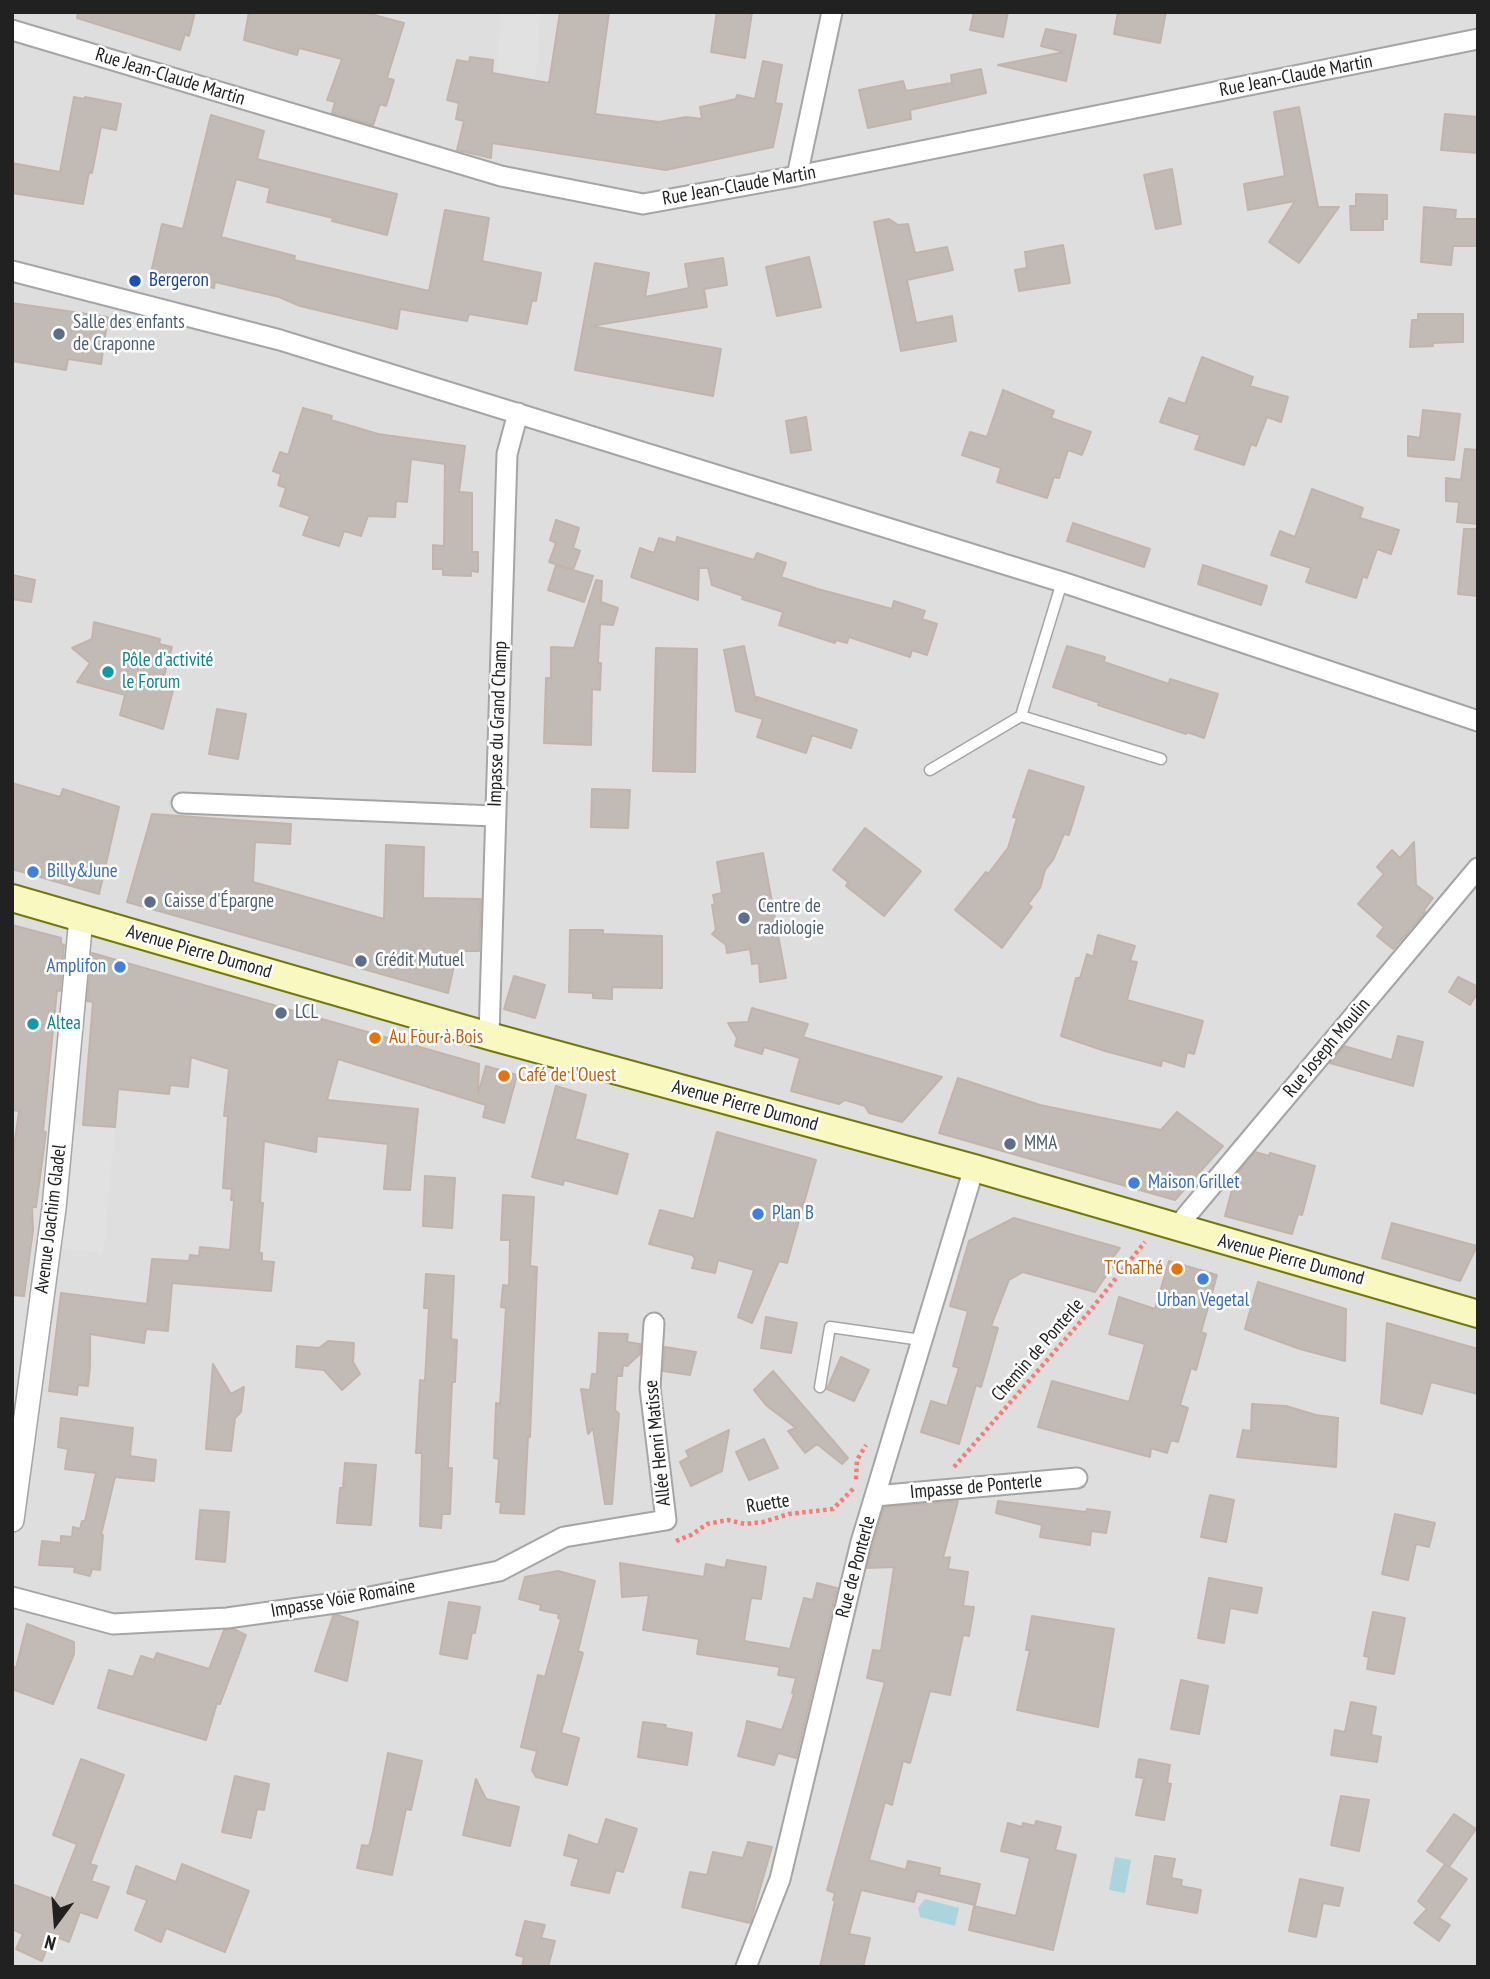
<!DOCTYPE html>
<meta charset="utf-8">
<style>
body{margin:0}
#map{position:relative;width:1490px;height:1979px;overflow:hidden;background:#f1eee9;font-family:"PT Sans Narrow",sans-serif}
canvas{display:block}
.frame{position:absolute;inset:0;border:14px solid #212121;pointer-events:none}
.north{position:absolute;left:21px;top:1888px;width:70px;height:70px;-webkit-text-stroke:5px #fff;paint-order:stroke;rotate:196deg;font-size:19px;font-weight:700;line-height:28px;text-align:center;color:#212121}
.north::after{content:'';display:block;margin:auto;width:24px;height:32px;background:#212121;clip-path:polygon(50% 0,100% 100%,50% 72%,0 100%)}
</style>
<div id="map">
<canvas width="1490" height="1979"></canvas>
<div class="frame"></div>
<div class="north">N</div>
</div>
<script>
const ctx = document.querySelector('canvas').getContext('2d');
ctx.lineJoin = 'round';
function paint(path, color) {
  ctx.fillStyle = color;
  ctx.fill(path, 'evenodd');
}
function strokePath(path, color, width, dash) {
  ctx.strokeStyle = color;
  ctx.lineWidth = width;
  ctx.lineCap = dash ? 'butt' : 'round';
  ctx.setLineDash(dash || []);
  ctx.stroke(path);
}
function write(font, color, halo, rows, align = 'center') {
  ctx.font = font + ' "PT Sans Narrow",sans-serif';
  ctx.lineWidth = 5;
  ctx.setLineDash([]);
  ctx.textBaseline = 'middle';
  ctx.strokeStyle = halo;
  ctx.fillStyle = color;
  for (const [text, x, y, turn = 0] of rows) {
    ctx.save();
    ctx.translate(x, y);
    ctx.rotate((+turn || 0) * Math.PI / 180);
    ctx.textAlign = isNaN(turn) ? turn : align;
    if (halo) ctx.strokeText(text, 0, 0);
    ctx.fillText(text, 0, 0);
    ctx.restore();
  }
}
const residential = new Path2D(`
 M12,12H1478V1967H12Z`);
const parking = new Path2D(`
 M501,12H541L535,79L497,71Z
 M62,1123L115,1127L103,1253L48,1248Z`);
const water = new Path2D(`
 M1115,1857L1131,1860L1125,1893L1109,1890Z
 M925,1899L959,1908L955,1926L920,1917L918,1908Z`);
const building = new Path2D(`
 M78,12H195L189,36L185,34L180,50L77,18Z
 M249,12H363L404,23L387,78L394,80L386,106L380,104L373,125L332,113L335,102L327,100L342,59L299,48L297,55L244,40Z
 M560,12H609L595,114L659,122L686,117L702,119L700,107L736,99L737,95L755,99L763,61L782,65L775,103L782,104L773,147L666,170L492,143L491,158L457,150L464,121L456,119L459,103L447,100L457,60L469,62L470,57L493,60L492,73L549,83Z
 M717,12H752L745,58L711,52Z
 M974,12H1008L1003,37L970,30Z
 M1118,12H1166L1160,43L1114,34Z
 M1046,29L1076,35L1066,81L998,65L1064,52L1041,46Z
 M981,69L986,93L910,110L911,119L868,128L859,90L903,81L906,91L952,83L951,75Z
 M74,97L84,99L85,97L121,104L116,130L101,127L92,173L89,172L83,204L12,193V163L60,172Z
 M1299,107L1318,207H1339L1299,263L1269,242L1295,201L1248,210L1244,184L1285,176L1274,112Z
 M1445,114L1478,117V153L1441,150Z
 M211,115L264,131L257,159L397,194L387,235L332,221L333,218L267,202L270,188L236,179L221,237L295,256L294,260L429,291L445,210L489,218L482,261L541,273L536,301L532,300L527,324L469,314L467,321L400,309L397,329L300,306L279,297L215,282L214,288L151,273L162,224L183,229Z
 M1172,169L1181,224L1156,229L1144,175Z
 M1356,194L1387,195V219H1383V230H1351L1350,206H1356Z
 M1424,207L1456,210L1455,219H1478V246H1453L1451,265L1421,262Z
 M889,219L898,225L908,224L915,253L947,247L953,270L907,280L916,323L952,316L956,341L901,351L874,222Z
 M1063,245L1070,283L1019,291L1015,270L1027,268L1025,252Z
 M809,257L821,307L777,316L766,267Z
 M723,258L727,285L704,289L707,307L591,326L721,349L713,396L575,370L595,263L649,273L645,297L689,288L685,264Z
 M12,303L108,317L101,364L68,359L66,370L12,361Z
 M1418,314H1463V342L1432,343L1433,346L1410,347L1412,320H1418Z
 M1202,357L1253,377L1250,386L1288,397L1281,422L1267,417L1256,446L1251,444L1244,465L1195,449L1200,435L1160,422L1169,398L1185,404Z
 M1003,390L1054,411L1051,418L1091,432L1082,455L1068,450L1059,478L1054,477L1047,498L997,482L1001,468L962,455L970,432L987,437Z
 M303,408L332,416L331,420L378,434L465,446L459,492L472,493V552H478V572L471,571V576L443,575V569H433V545L444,546L445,464L411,459L407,502L396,501L395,517L368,516L361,536L344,531L339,546L303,535L310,516L280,506L286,488L278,485L281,474L273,471L280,452L288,455Z
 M1423,410L1460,414L1454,460L1408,456V436L1420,438Z
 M806,417L811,450L791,453L786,421Z
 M1465,449L1478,450V524L1457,522L1459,502L1446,501V478L1461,480Z
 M1312,489L1363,508L1360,518L1399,530L1391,554L1377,549L1367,578L1363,576L1356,598L1306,582L1311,568L1271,555L1280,531L1295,537Z
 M556,520L579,528L573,548L580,551L573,570L549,562L556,543L550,540Z
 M1073,523L1150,549L1144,567L1067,541Z
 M1464,529H1478V596L1458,594Z
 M677,537L754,560L757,553L786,563L781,577L818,589L892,609L894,601L925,611L922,619L937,624L927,655L912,650L910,657L849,637L847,643L836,640L835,643L779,625L783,612L742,599L743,596L712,585L708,568H699L698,600L631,577L640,548L654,553L659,538L676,543Z
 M556,565L593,576L584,602L548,590Z
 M1203,565L1267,586L1261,605L1198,584Z
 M12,575L35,580L31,602L12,599Z
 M596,580L602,581L601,602L618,608L613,625L600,624L598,663H601L600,690L592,689L591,745L544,743L546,678H551V647L574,648Z
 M94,622L160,639L159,644L172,647L164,676L176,679L163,729L120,715L125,695L77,682L90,663L72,648L92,639Z
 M744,646L756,702L757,697L857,730L851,748L812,735L806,753L757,737L763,719L736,711L724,650Z
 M1067,646L1105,657L1104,662L1169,684L1170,679L1218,694L1204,738L1187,732L1186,734L1098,705L1100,703L1053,687Z
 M656,648L697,649L695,772L653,771Z
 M217,709L246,714L238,759L209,754Z
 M1029,770L1084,787L1069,835L1064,834L1053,860L1045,870L1040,888L1028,904L1032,907L1002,948L955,910L986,872L988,874L1008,848L1017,818L1013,817Z
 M12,783L60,797L63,789L119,807L99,894L12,869Z
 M592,789L630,790L628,828L591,827Z
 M152,814L291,824L290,844L255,842L253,882L384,919L386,845L424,847L423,898L481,899L479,951H457L448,993L127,902Z
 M865,828L921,871L884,916L846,886L848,882L833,870Z
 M1414,842L1416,885L1433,898L1424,910L1425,912L1393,949L1377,936L1384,927L1358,904L1384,874L1377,867L1392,850L1400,858Z
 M763,853L786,978L760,982L759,963L752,964L750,949L727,953L726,945L712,934L716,930L712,905L715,904L713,895L722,893L717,862Z
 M12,925L61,938V944L64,945L60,991L57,990L43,1131L46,1132L36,1207H32L33,1230L24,1296L12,1295V1161L19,1111L12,1110Z
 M570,930H603V934L662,936V988L612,987V999L593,998V993L569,992Z
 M1098,935L1135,946L1130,961L1137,962L1127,1000L1203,1021L1194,1054L1187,1052L1184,1067L1162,1060L1161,1066L1105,1051L1061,1036L1076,978H1080L1087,954L1093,957Z
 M92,953L479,1064L478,1094L486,1066L517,1075L504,1123L483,1117L486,1105L338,1059L327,1100L418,1109L410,1190L384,1189L388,1144L317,1136L316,1152L264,1141L260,1203H263L259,1253H262V1261L274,1262L271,1291L172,1283L168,1331L146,1329L144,1343L90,1334V1367L88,1386L78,1385L77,1395L49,1391L61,1293L147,1304L152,1259L189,1261L190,1255L199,1256L200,1247L230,1250L234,1200H231L232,1189L223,1188L228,1116H224L229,1069L191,1057L188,1087L170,1085L169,1094L118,1089L115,1127L83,1125L93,1002L87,1001Z
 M514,976L545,985L535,1018L504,1009Z
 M1458,977L1478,987V992L1470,1005L1449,992Z
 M752,1008L808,1024L803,1037L942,1077L902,1122L869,1113L865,1106L845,1100L839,1104L791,1091L800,1058L764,1047L762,1054L735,1046L737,1038L728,1023L748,1022Z
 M1398,1036L1423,1042L1413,1086L1330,1063L1344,1046L1392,1060Z
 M958,1078L1040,1105L1161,1130L1177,1112L1223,1146L1175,1200L939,1133Z
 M556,1086L586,1095L575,1139L628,1154L617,1194L564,1180L563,1185L532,1177Z
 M717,1132L816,1160L787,1263L779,1261L752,1323L738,1317L754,1270L718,1260L715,1273L692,1268L695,1258L692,1255L649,1244L660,1210L694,1219Z
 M1255,1152L1269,1156L1270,1153L1315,1166L1302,1215L1298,1214L1292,1234L1225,1216L1236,1175Z
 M425,1176L455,1178L452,1228L423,1226Z
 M503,1195L534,1197L530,1266L537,1267L530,1437H528L524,1514L500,1513L501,1502H496L499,1459L494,1458L496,1403L500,1404L506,1308L501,1307L503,1285L509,1286L510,1240H501Z
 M1014,1218L1120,1248L1112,1259L1116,1261L1095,1292L1023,1272L1009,1280L991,1326L998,1328L981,1387L976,1385L959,1444L921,1432L931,1401L947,1406L959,1368L953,1366L968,1311L950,1306L969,1241Z
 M1392,1223L1477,1246L1460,1281L1382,1258Z
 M1169,1261L1217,1275L1201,1332L1206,1334L1196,1370L1191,1368L1180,1405L1188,1408L1178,1442L1171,1440L1167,1453L1151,1448L1150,1457L1038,1427L1052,1381L1129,1402L1145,1344L1109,1334L1119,1297L1155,1309Z
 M426,1274L454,1276L451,1339L457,1340L455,1382H452L448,1468H452L450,1514H442L441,1528L420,1526L422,1453H416L420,1380L425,1381L429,1308H424Z
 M1258,1282L1346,1309L1345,1361L1300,1349L1245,1329Z
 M766,1317L797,1323L791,1353L761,1348Z
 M1387,1323L1478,1349V1394L1431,1382L1422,1414L1381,1403Z
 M599,1333L628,1334L627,1342L640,1344V1354L627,1366L623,1365L622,1376H617L615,1410L619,1414L612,1504H605L593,1428L588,1434L581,1389L590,1390L592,1374H597Z
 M328,1341L354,1343L353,1362L360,1374L342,1390L324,1370L296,1367L297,1346L319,1348Z
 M665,1347L696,1352L690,1375L663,1371Z
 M841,1357L869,1370L854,1401L827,1389Z
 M213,1364L231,1394L244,1387L241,1412L235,1418L231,1451L206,1449Z
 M773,1371L848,1458L842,1464L817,1444L805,1453L788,1431L796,1428L767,1406L754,1390Z
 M1252,1404L1286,1406L1316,1415L1338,1418L1336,1467L1237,1457L1243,1430L1251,1431Z
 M61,1418L133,1428L130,1456L156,1460L154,1481L115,1477L101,1535H103L100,1570L92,1569L90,1576L74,1572L75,1567L39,1565L42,1541L61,1543V1536L72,1537L73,1527L80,1529L82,1521H85L96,1473L65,1469L68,1449L58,1447Z
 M729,1430L722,1471L691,1486L680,1462L689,1457L686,1451Z
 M764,1439L778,1468L749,1480L736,1452Z
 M345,1463L376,1465L371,1525L337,1523L340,1488H343Z
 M1210,1495L1234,1500L1226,1542L1201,1537Z
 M958,1501L943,1558L950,1557L948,1569L968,1572L963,1606L974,1607L969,1636L963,1635L950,1695L930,1691L910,1763L903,1761L892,1805L885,1802L869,1860L906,1870L908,1861L940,1868L939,1875L980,1884L975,1905L917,1891L914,1902L861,1890L849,1934L870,1938L863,1967H820L835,1901L833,1900L835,1893L827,1890L885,1682L867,1678L873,1650L881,1651L894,1567L867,1568L873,1545L884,1507Z
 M998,1501L1086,1512L1087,1509L1110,1512L1106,1533L1091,1531L1090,1545L1040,1537L1042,1525L996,1513Z
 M200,1510L229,1512L225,1562L196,1559Z
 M1395,1514L1435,1523L1429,1547L1416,1544L1408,1580L1382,1574Z
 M727,1560L766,1567L761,1599L751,1598L744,1641L790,1649L804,1598L813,1600L817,1583L837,1588L796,1758L778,1753L774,1765L738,1756L745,1732L747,1721L782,1730L794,1694L792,1693L796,1678L778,1675L780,1667L697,1654L699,1639L643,1630L649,1595L622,1597L620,1563L704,1577L706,1564L725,1568Z
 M558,1571L595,1581L578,1651L583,1653L561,1733L579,1738L567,1785L536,1777L532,1770L537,1751L521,1747L538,1675L545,1677L561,1619L558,1618L559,1614L540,1610L541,1605L519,1599L525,1577Z
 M1209,1578L1262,1588L1257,1613L1230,1608L1224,1643L1198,1638Z
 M449,1602L480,1607L475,1633L472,1632L467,1659L440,1654Z
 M1373,1612L1405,1618L1394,1674L1367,1669L1369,1657L1364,1656Z
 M337,1615L358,1622L347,1681L315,1671L333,1616Z
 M1032,1616L1114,1629L1098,1727L1017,1710L1030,1650H1026Z
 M27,1624L74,1642V1654L53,1704L12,1689V1667L16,1668Z
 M233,1629L246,1635L220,1704L217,1703L206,1740L98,1708L109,1670L133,1677L141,1656L154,1660L157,1653L209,1669L224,1630Z
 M1181,1680L1208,1686L1199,1734L1171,1729Z
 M1351,1702L1376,1707L1371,1735L1381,1737L1377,1762L1331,1755L1335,1730L1345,1732Z
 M643,1722L666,1725L665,1728L692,1733L687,1765L638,1757Z
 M388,1753L422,1761L411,1810L406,1809L392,1875L357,1868L362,1845L369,1846L373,1831Z
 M81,1759L124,1775L90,1864L97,1866L91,1881L109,1887L97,1918L80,1912L69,1942L52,1935L42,1961L16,1949L23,1934L12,1929V1884L55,1900L77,1844L53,1835Z
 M1139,1759L1170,1765L1167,1783L1171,1784L1164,1820L1136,1815L1144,1778L1136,1777Z
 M235,1776L269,1784L264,1810L257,1809L251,1838L222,1832Z
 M476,1779L486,1799L519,1807L510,1846L463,1835Z
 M1341,1796L1369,1800L1359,1851L1331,1845Z
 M1454,1814L1476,1829L1449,1867L1427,1851Z
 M606,1819L637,1829L623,1872L616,1870L609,1893L571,1885L579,1859L564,1855L569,1835L598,1845Z
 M1036,1821L1061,1827L1055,1850L1076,1855L1053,1950L969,1930L974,1906L1016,1916L1030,1858L1001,1851L1008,1823L1022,1827L1023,1823L1035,1826Z
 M748,1842L772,1847L750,1923L682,1907L690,1872L707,1875L713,1852L743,1858Z
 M1155,1856L1175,1859L1171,1878L1182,1880L1181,1886L1201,1890L1197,1913L1147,1904Z
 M182,1864L249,1891L225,1952L166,1928L161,1942L135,1930L147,1900L127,1893L136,1866L176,1882Z
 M1445,1864L1467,1879L1439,1918L1450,1925L1439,1941L1414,1923L1427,1909L1418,1901Z
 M1300,1879L1343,1888L1339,1906L1323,1903L1316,1937L1289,1931Z
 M525,1921L545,1925L541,1938L555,1941L548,1967H522L524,1957L516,1955Z`);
const path = new Path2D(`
 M954,1467L1089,1312L1145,1242
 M856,1479L857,1460L866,1445
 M676,1541L691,1535L707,1524L728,1520L745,1524L763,1522L789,1514L833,1509L854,1488`);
const service = new Path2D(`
 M1021,716L1161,759
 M930,770L1021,716L1062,582
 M820,1387L830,1327L921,1340`);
const minor = new Path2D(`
 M12,30L501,176L643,204L797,176L1478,39
 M797,176L832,12
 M12,271L280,340L1062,582L1478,721
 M182,803L494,816
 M489,1036L507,454L518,413
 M1176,1228L1478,868
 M875,1496L1077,1478
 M12,1597L113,1624L227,1618L350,1601L499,1571L564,1537L666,1520L650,1388L654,1323
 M746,1967L780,1879L861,1542L974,1168`);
const tertiary = new Path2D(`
 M12,1520L54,1208L81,918`);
const secondary = new Path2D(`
 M12,898L489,1036L974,1168L1478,1314`);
const markers = [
 [135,281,7,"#1a4fb4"],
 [59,334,7,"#5c6f8a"],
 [108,672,7,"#0f9aa8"],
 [33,872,7,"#3f7fe0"],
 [150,902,7,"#5c6f8a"],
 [744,918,7,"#5c6f8a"],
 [361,961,7,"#5c6f8a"],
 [120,967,7,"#3f7fe0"],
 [281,1013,7,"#5c6f8a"],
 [33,1024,7,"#0f9aa8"],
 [375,1038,7,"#e8710a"],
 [504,1076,7,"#e8710a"],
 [1010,1144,7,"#5c6f8a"],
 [1134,1183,7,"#3f7fe0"],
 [758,1214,7,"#3f7fe0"],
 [1177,1269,7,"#e8710a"],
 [1203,1279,7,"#3f7fe0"]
];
const streetNames = [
 ["Rue Jean-Claude Martin",1296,76,-11],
 ["Rue Jean-Claude Martin",170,77,17],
 ["Rue Jean-Claude Martin",739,186,-10],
 ["Impasse du Grand Champ",498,724,-88],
 ["Avenue Pierre Dumond",199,952,16],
 ["Rue Joseph Moulin",1327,1048,-50],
 ["Avenue Pierre Dumond",745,1106,15],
 ["Avenue Joachim Gladel",51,1219,-83],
 ["Avenue Pierre Dumond",1291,1260,15],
 ["Chemin de Ponterle",1038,1350,-49],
 ["Allée Henri Matisse",658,1443,-96],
 ["Impasse de Ponterle",976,1487,-5],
 ["Ruette",768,1504,-9],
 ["Rue de Ponterle",856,1567,-75],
 ["Impasse Voie Romaine",343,1599,-10]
];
const transitNames = [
 ["Bergeron",149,281]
];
const serviceNames = [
 ["Salle des enfants",73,323],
 ["de Craponne",73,345],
 ["Caisse d'Épargne",164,902],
 ["Centre de",758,907],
 ["radiologie",758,929],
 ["Crédit Mutuel",375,961],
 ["LCL",295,1013],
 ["MMA",1024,1144]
];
const cultureNames = [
 ["Pôle d'activité",122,661],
 ["le Forum",122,683],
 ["Altea",47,1024]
];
const shopNames = [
 ["Billy&June",47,872],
 ["Amplifon",106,967,"right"],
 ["Maison Grillet",1148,1183],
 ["Plan B",772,1214],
 ["Urban Vegetal",1203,1301,"center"]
];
const foodNames = [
 ["Au Four à Bois",389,1038],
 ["Café de l'Ouest",518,1076],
 ["T'ChaThé",1163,1269,"right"]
];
paint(residential, '#dfdede');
paint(parking, '#e1e1e1');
paint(water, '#abd4dd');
paint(building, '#c2bab5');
strokePath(building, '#c3b4ab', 2);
strokePath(service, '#a5a5a5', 13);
strokePath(minor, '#a5a5a5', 23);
strokePath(tertiary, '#a5a5a5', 26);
strokePath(secondary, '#717908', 30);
strokePath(path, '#f67c75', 4.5, [3.5, 3.5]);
strokePath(service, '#fff', 10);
strokePath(minor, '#fff', 19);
strokePath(tertiary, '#fff', 23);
strokePath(secondary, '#f8f8c0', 26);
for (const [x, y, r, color] of markers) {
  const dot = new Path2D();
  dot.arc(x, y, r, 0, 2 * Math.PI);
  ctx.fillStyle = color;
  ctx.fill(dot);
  strokePath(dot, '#fff', 2.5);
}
write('19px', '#212121', '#fff', streetNames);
write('19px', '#164399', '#fff', transitNames, 'left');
write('19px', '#4e5e75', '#fff', serviceNames, 'left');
write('19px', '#0d838f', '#fff', cultureNames, 'left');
write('19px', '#366cbe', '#fff', shopNames, 'left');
write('19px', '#c56008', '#fff', foodNames, 'left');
</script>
